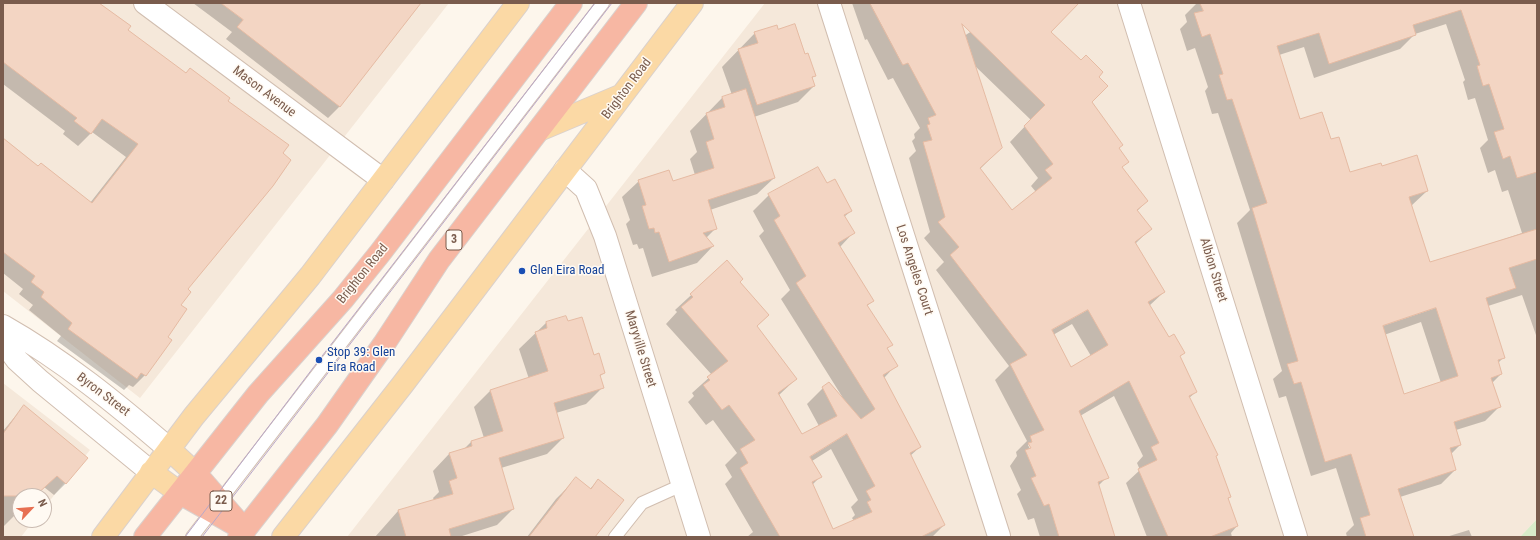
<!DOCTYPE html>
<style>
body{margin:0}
#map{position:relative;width:1540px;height:540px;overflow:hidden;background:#fdf6ec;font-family:"Roboto Condensed",sans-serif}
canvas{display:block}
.frame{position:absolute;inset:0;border:4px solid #7a5c4d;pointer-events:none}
.north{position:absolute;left:12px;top:488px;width:40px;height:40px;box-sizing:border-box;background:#fffaf3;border:1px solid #cabbb1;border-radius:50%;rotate:64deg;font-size:11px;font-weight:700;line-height:16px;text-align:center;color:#7a5c4d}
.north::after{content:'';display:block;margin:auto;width:14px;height:18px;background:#e76f51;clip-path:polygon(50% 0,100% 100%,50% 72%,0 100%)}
</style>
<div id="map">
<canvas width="1540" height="540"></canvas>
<div class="frame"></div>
<div class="north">N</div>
</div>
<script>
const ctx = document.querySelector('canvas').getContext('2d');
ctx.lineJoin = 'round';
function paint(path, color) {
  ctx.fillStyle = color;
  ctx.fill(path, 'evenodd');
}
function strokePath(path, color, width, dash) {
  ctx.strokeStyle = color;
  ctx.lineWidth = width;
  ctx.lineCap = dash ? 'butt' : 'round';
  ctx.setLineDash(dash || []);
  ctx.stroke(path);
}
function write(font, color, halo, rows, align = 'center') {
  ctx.font = font + ' "Roboto Condensed",sans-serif';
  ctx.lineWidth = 3;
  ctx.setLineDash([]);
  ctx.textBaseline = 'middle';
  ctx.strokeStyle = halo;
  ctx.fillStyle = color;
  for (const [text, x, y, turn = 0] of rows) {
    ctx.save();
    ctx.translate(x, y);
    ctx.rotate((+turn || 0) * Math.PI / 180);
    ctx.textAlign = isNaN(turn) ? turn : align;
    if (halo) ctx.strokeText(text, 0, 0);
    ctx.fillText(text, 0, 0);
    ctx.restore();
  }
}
const residential = new Path2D(`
 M3,3H449L140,398L3,291Z
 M765,3H1537V519L1520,537H347Z
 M3,383L90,450L44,508V496H20V520H34L21,537H3Z`);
const green = new Path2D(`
 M1537,519V537H1520Z`);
const shadow = new Path2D(`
 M3,3H99L126,30L186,289L167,338L145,375L133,387L129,385L124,390L57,341L61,336L29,310L33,305L19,294L23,289L3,273V139L38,167L90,203L126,157L92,132L78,146L63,134L65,131L3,84Z
 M193,3H404L414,11L339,107L328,118L226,39L232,32Z
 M852,3H940L964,36L980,26L988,3H1058L1050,32L1097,77L1090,102L1127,162L1121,168L1147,201L1137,211L1150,229L1135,244L1164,292L1149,306L1168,338L1184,353L1179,357L1196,392L1189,398L1215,456L1230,497L1227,500L1237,526L1231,533L1232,537H1147L1126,483L1140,470L1137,463L1143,456L1114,396L1080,416L1107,477L1098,486L1114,537H1040L1034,518L1028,520L1017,494L1021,490L1010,466L1017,456L1016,452L1027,441L995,380L1009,366L936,270L944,262L924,238L930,232L909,158L916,151L912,141L915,138L914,134L920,128L893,78L888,80L867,39L865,40ZM974,65L1031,120L1010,142L1038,178L1031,186L1036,192L1012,211L980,169L1001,148ZM1072,324L1091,356L1070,368L1053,335ZM1030,443L1034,452L1032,453L1028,445Z
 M1197,3H1537V338L1522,295L1488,306L1504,357L1498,363L1501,374L1492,383L1499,407L1485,421L1456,430L1460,445L1451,454L1455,470L1441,484L1400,497L1413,537H1347L1346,533L1354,525L1336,468L1311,476L1286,396L1279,398L1273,379L1282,371L1237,223L1250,210L1218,113L1212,114L1205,91L1208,87L1195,48L1187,51L1180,29L1187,22L1185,15ZM1446,24L1465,80L1463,82L1468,100L1475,98L1488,140L1480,148L1488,173L1495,170L1502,192L1508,190L1522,233L1430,264L1411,206L1427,191L1381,167L1350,174L1330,141L1299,120L1279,55L1304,47L1314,78L1400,49L1415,34ZM1421,322L1441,383L1403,395L1384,335Z
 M777,30L804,55L815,75L812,78L814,86L798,102L754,117L774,178L757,194L710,210L716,228L706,238L713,246L697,263L652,277L643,248L639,249L637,244L633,245L626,224L630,220L622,197L639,181L672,182L695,175L690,159L697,152L690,131L722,98L732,95L722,67L755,33Z
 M817,168L826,185L851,211L844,217L853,233L840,247L873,301L867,306L891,345L887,349L896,365L884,378L920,447L910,456L944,525L932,537H747L753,532L725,484L732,477L725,465L737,453L713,420L706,425L688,402L694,396L692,393L712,375L666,324L677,312L675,310L727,262L739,282L768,315L756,327L796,379L779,395L802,435L819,426L807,404L823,388L843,398L781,299L790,290L759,236L764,231L753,211L769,195ZM831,449L858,500L851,507L855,515L852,518L854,521L832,530L812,485L821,476L812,461Z
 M546,323H567L604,373L599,377L603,387L586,404L556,413L563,438L547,454L501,468L513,509L497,525L459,537H375L398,511L434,500L433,498L439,492L433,471L449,454L463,450L471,442L484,438L474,407L491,390L529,379L519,349Z
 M24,406L66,483L54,495L44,487L35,496H20V510L3,527V431Z
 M598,480L594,537H527L556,499L573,482L590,489Z
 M1469,530L1472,537H1446Z`);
const building = new Path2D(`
 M3,3H99L131,26L128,30L186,73L190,68L230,98L228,101L289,145L283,153L291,160L273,186L188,289L191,292L181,305L187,309L168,337L172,340L146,376L141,373L137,379L68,329L72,323L41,297L44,292L31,282L35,276L3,252V138L38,166L41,163L92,203L138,144L102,119L91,134L74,121L77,118L3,62Z
 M221,3H421L340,107L237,27L243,20Z
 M870,3H1079L1051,32L1081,60L1086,55L1103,72L1099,77L1108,86L1092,102L1123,145L1119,148L1129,162L1122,167L1148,201L1137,210L1152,229L1135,242L1165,292L1148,302L1169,337L1174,334L1185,353L1180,356L1197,392L1189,396L1218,455L1216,456L1231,497L1228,498L1238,526L1210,537H1168L1138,469L1157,460L1151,447L1159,443L1129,381L1079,411L1109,478L1098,482L1115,537H1059L1049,504L1044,506L1031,478L1036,476L1025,450L1031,448L1028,443L1032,442L1030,436L1044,430L1010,364L1027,355L950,255L959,247L938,222L945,217L923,142L932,140L927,125L930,124L928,118L936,115L908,63L903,65ZM962,24L1045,105L1024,126L1053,164L1045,170L1052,178L1012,210L980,168L1002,148ZM1088,310L1108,345L1071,367L1052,330Z
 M1200,3H1537V172L1517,178L1510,156L1503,159L1494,132L1504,129L1489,84L1483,86L1477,66L1480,65L1461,10L1413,25L1416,35L1329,64L1319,33L1277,46L1300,119L1322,112L1331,139L1339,137L1350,172L1381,163L1382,166L1417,155L1428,191L1409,197L1430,262L1537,229V259L1509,268L1516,288L1486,298L1505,358L1498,360L1502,374L1491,378L1501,407L1454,422L1461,445L1450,448L1456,470L1398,489L1414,537H1366L1360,518L1370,515L1351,454L1325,462L1301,382L1294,384L1287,364L1298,361L1252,208L1267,203L1232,99L1227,100L1219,75L1223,74L1210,34L1202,37L1194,13L1203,11ZM1436,308L1458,376L1404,394L1383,326Z
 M795,24L805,54L808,53L816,76L812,77L815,86L757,105L738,49L758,43L754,32L777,25L778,29Z
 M746,89L775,178L708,200L717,229L703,233L714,246L669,262L659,232L655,233L654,228L649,229L642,206L646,205L638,180L669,170L673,181L714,168L706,142L714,139L706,113L725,107L722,97Z
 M818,167L827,183L835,179L852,211L844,215L855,233L838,243L874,301L867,305L893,345L887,348L898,366L883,375L921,447L910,453L945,525L921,537H780L740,468L748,463L740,449L755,440L729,405L722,410L703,385L710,380L707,377L728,361L681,307L693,297L690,294L727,260L743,279L740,282L769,315L757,326L797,379L778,393L802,434L837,416L822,387L829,382L861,419L875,409L796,283L806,276L774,220L780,216L768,194ZM847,434L875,486L866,491L871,500L867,502L872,512L833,529L812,482L822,477L810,457Z
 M566,316L568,321L582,317L594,355L599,353L605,373L600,375L604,388L554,403L564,438L499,458L514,509L449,529L451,537H406L398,510L453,494L449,481L457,478L449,453L472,446L471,441L503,431L490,390L548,371L535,332L547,328L546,322Z
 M24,405L88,458L66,484L57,476L35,496H3V434Z
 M576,477L591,489L598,479L624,500L595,537H529Z`);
const lane = new Path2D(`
 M192,537L603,3
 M615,537L642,503L682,485`);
const street = new Path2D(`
 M145,3L383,180
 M829,3L999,536
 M1129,3L1296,537
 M565,170L586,189L605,236L699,537
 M3,326C63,360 117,404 169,449
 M3,341L17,360L40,381L151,472`);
const primary = new Path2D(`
 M539,130L620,96
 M169,449L196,474
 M151,472L180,493
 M103,537L194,416L310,276L518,3
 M283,537L403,384L692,3`);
const highway = new Path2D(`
 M196,474L236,520
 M180,493L245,530
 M145,537L258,394L343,299L380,253L571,3
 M239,537L327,425L384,344L439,260L636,3`);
const tram = new Path2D(`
 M185,537L319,360L595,3
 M202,537L612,3`);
const markers = [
 [522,271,4,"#1a4fb4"],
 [319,360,4,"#1a4fb4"]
];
const shields = [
 [454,240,16],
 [221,501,22]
];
const shieldNames = [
 ["3",454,240],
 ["22",221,501]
];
const streetNames = [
 ["Brighton Road",627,89,-53],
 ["Mason Avenue",264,92,37],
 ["Los Angeles Court",914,270,72],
 ["Albion Street",1213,270,73],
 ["Brighton Road",363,274,-51],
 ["Maryville Street",640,349,73],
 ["Byron Street",103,395,37]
];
const transitNames = [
 ["Glen Eira Road",530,271],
 ["Stop 39: Glen",327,353],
 ["Eira Road",327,368]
];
paint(residential, '#f5e8da');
paint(green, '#d8ecc9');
paint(shadow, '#0003');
paint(building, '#f3d5c3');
strokePath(building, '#e6bba3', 1);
strokePath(lane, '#d1beb0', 14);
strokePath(street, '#d1beb0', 24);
strokePath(primary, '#dad1cd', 24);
strokePath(highway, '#dad1cd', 24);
strokePath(lane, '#fff', 12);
strokePath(street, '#fff', 22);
strokePath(primary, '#fbd9a5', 22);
strokePath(highway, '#f7b7a3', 22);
strokePath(tram, '#b9a8c9', 1);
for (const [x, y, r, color] of markers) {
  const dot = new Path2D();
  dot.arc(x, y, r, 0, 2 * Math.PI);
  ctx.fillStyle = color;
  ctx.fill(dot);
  strokePath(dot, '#fffaf3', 1.5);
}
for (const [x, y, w] of shields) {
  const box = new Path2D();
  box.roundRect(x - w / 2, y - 10, w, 20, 3);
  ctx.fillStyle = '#fffaf3';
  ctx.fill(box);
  strokePath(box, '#7a5c4d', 1);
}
write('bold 12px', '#7a5c4d', null, shieldNames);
write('13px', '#7a5c4d', '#fffaf3', streetNames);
write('13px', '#164399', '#fffaf3', transitNames, 'left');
</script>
